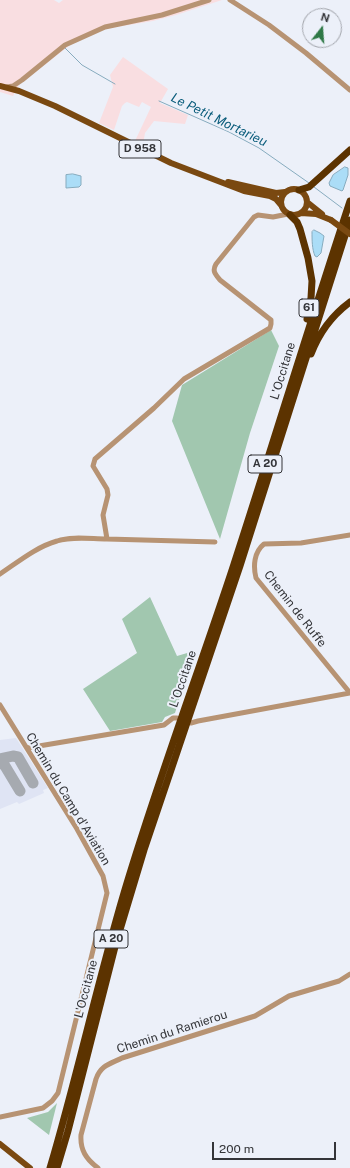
<!DOCTYPE html>
<style>
body{margin:0}
#map{position:relative;width:350px;height:1168px;overflow:hidden;background:#ecf0f9;font-family:"Public Sans",sans-serif}
canvas{display:block}
.north{position:absolute;left:302px;top:8px;width:40px;height:40px;box-sizing:border-box;background:#ecf0f9;border:1px solid #a2a5ac;border-radius:50%;rotate:17deg;font-size:11px;font-weight:700;line-height:16px;text-align:center;color:#343539}
.north::after{content:'';display:block;margin:auto;width:14px;height:18px;background:#2e7846;clip-path:polygon(50% 0,100% 100%,50% 72%,0 100%)}
.scale{position:absolute;left:212px;top:1142px;width:124px;height:18px;box-sizing:border-box;border:2px solid #343539;border-top:0;padding-left:5px;font-size:12px;line-height:14px;white-space:nowrap;color:#343539;-webkit-text-stroke:3px #ecf0f9;paint-order:stroke}
</style>
<div id="map">
<canvas width="350" height="1168"></canvas>
<div class="north">N</div>
<div class="scale">200 m</div>
</div>
<script>
const ctx = document.querySelector('canvas').getContext('2d');
ctx.lineJoin = 'round';
function paint(path, color) {
  ctx.fillStyle = color;
  ctx.fill(path, 'evenodd');
}
function strokePath(path, color, width, dash) {
  ctx.strokeStyle = color;
  ctx.lineWidth = width;
  ctx.lineCap = dash ? 'butt' : 'round';
  ctx.setLineDash(dash || []);
  ctx.stroke(path);
}
function write(font, color, halo, rows, align = 'center') {
  ctx.font = font + ' "Public Sans",sans-serif';
  ctx.lineWidth = 4;
  ctx.setLineDash([]);
  ctx.textBaseline = 'middle';
  ctx.strokeStyle = halo;
  ctx.fillStyle = color;
  for (const [text, x, y, turn = 0] of rows) {
    ctx.save();
    ctx.translate(x, y);
    ctx.rotate((+turn || 0) * Math.PI / 180);
    ctx.textAlign = isNaN(turn) ? turn : align;
    if (halo) ctx.strokeText(text, 0, 0);
    ctx.fillText(text, 0, 0);
    ctx.restore();
  }
}
const built = new Path2D(`
 M16,738L48,788L43,790L44,793L19,804L17,802L0,809V740Z`);
const industrial = new Path2D(`
 M0,0H54L59,3L63,0H222L176,15L153,21L105,29L70,45L19,85L13,96L0,92Z
 M123,57L168,89L160,103L188,115L185,124L154,121L145,133L143,145L135,141L151,107L142,102L139,107L127,102L125,103L122,106L114,130L99,123L113,87L110,75Z`);
const green = new Path2D(`
 M271,330L279,346L250,433L220,539L172,421L182,385Z
 M150,597L177,656L194,651L175,713L165,717L162,722L110,731L83,689L137,653L122,619Z
 M57,1103L49,1135L27,1118L48,1112Z`);
const water = new Path2D(`
 M345,167L348,168V175L343,190L342,191L330,186L329,183L333,175Z
 M73,174L81,176V185L79,187L66,188V175Z
 M314,230L320,233L324,236L321,253L317,257L315,256C312,249 312,240 312,232Z`);
const stream = new Path2D(`
 M65,48L82,65L115,84
 M159,101L229,132L259,148L309,183
 M314,187L342,208`);
const taxiway = new Path2D(`
 M0,759L13,756L18,757L33,783
 M0,762L5,766L20,791`);
const minor = new Path2D(`
 M230,0L269,25L306,53L350,90
 M7,87L13,86L22,80L65,45L105,27L162,15L209,0
 M350,535L301,543L264,544C254,552 253,566 256,578L350,693
 M107,539L215,542
 M0,574C18,562 36,547 57,541C72,536 91,539 107,539L103,515L108,495L107,489L93,466L95,459L154,408L184,379L270,328L271,324V320L220,280C215,274 212,271 216,264L254,217L258,215L273,217L288,214
 M0,705L77,829L103,876L107,893L58,1093L52,1101L43,1108L0,1117
 M191,723L198,721L350,693
 M27,748L164,725L173,718H177
 M98,1168C86,1159 80,1150 81,1135L96,1079C101,1065 110,1064 122,1058L255,1016L289,996L339,981L350,974`);
const major = new Path2D(`
 M0,86L19,91L55,106L171,163L244,191L270,196L276,199L281,205
 M228,182L276,193L285,192
 M281 202a13 13 0 1 1 26 0a13 13 0 1 1-26 0Z
 M307,202L322,214
 M301,213L316,214L331,220
 M0,1144L30,1168`);
const highway = new Path2D(`
 M299,190L309,187L350,150
 M290,215L297,222L300,229L308,258L312,281L311,298L307,319
 M311,354C319,333 331,316 350,302
 M50,1168C77,1077 97,984 124,893C157,782 198,674 234,564C273,444 310,322 350,201
 M57,1168L68,1131L116,943L144,850L240,566L350,220`);
const majorBridge = new Path2D(`
 M331,220L350,234`);
const shields = [
 [140,149,42],
 [309,308,20],
 [265,464,34],
 [111,939,34]
];
const shieldNames = [
 ["D 958",140,149],
 ["61",309,308],
 ["A 20",265,464],
 ["A 20",111,939]
];
const streetNames = [
 ["L'Occitane",283,371,-73],
 ["Chemin de Ruffe",295,609,52],
 ["L'Occitane",183,679,-71],
 ["Chemin du Camp d'Aviation",68,799,59],
 ["L'Occitane",86,989,-75],
 ["Chemin du Ramierou",172,1032,-18]
];
const waterNames = [
 ["Le Petit Mortarieu",219,120,26]
];
paint(built, '#dfe4f4');
paint(industrial, '#f9dee1');
paint(green, '#a1c7af');
paint(water, '#abddf7');
strokePath(water, '#87abbe', 1);
strokePath(stream, '#87abbe', 1);
strokePath(taxiway, '#a6aab0', 11);
strokePath(minor, '#b79373', 5);
strokePath(major, '#7a4911', 6);
strokePath(highway, '#5c3300', 7);
strokePath(majorBridge, '#7a4911', 6);
for (const [x, y, w] of shields) {
  const box = new Path2D();
  box.roundRect(x - w / 2, y - 9, w, 18, 3);
  ctx.fillStyle = '#ecf0f9';
  ctx.fill(box);
  strokePath(box, '#343539', 1);
}
write('bold 11px', '#343539', null, shieldNames);
write('12px', '#343539', '#ecf0f9', streetNames);
write('italic 13px', '#0b5d7c', '#ecf0f9', waterNames);
</script>
